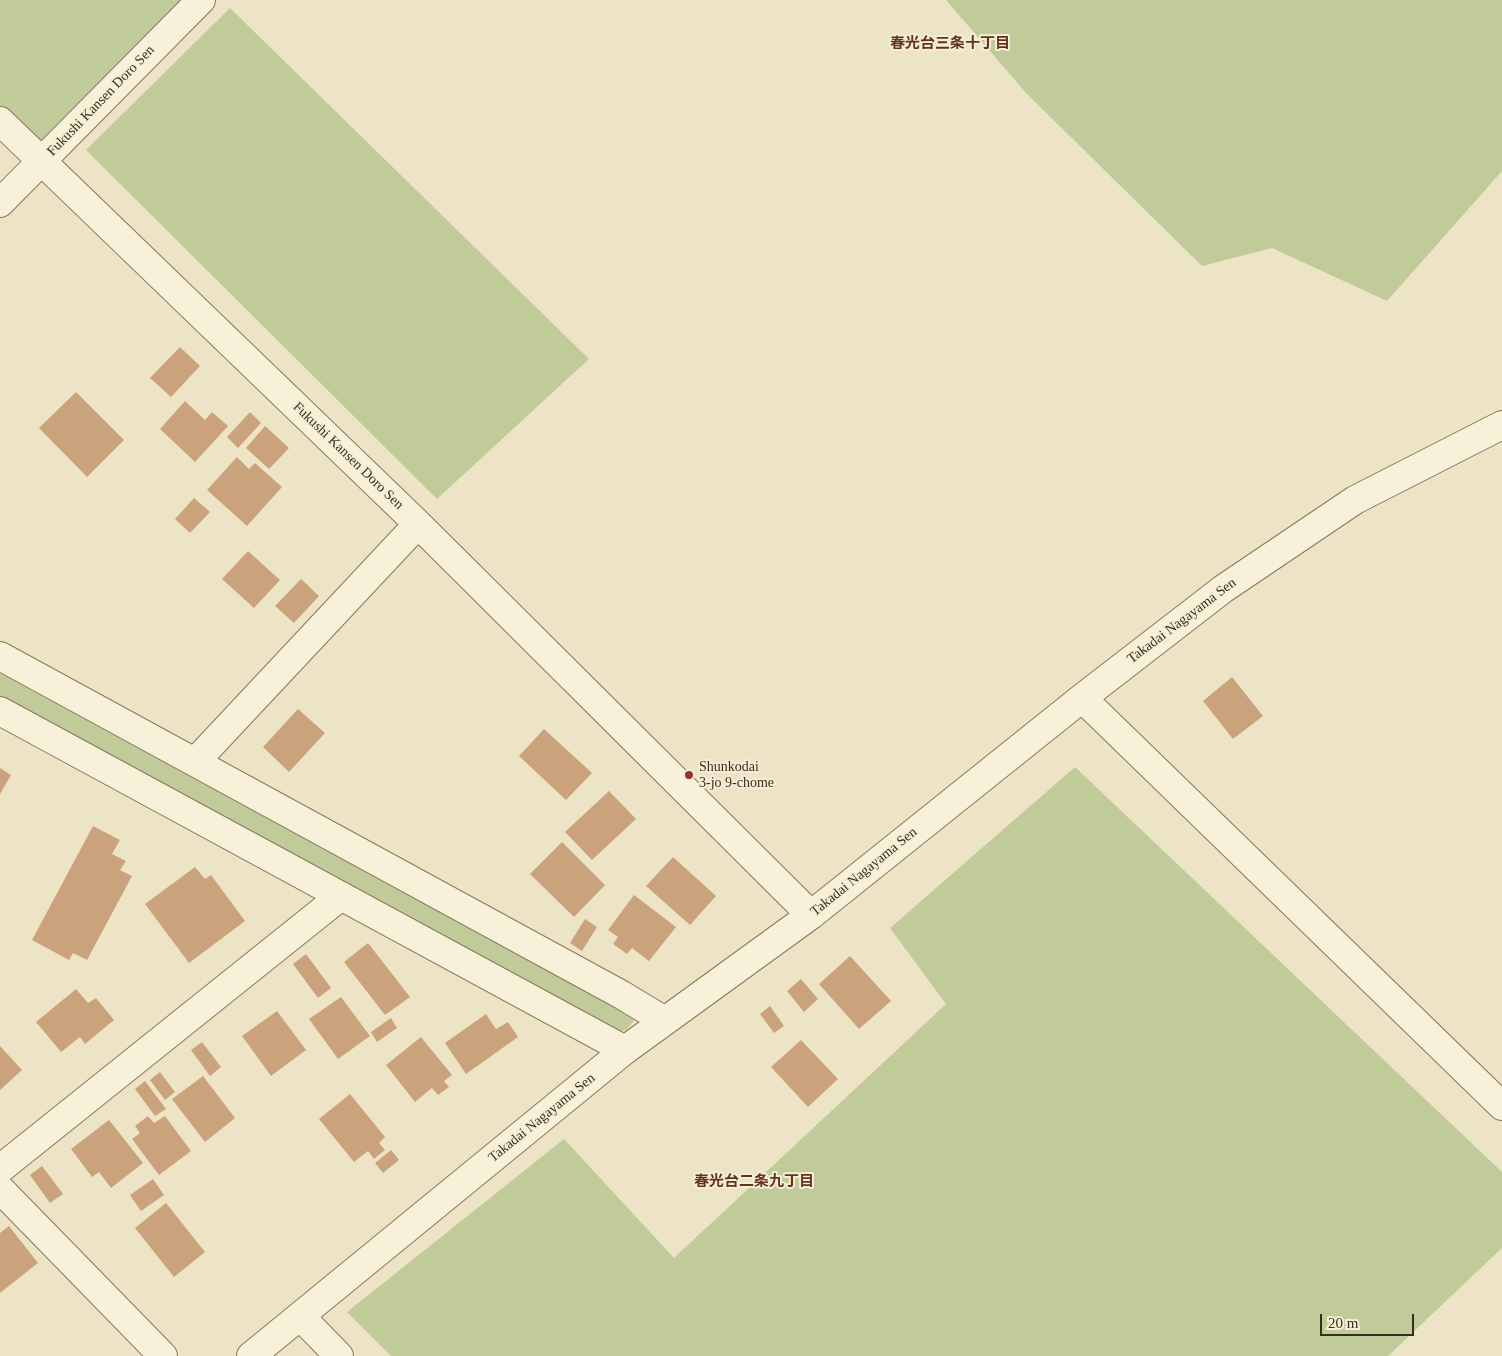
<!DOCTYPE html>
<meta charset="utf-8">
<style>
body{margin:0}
#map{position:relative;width:1502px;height:1356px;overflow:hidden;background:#ede4c6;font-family:"Times New Roman",serif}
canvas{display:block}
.scale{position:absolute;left:1320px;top:1314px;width:94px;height:22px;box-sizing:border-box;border:2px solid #382d1f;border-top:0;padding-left:6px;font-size:15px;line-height:18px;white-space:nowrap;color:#382d1f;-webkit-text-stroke:4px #f5eed5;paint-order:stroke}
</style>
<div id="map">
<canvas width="1502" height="1356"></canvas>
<div class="scale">20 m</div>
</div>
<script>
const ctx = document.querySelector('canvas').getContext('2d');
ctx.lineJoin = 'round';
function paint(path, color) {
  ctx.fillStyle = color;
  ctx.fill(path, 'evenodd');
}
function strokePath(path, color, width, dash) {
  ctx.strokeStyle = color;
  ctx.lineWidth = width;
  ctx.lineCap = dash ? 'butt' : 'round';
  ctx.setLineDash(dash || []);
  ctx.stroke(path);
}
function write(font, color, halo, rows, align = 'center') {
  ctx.font = font + ' "Times New Roman","Noto Sans JP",serif';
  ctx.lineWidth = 4;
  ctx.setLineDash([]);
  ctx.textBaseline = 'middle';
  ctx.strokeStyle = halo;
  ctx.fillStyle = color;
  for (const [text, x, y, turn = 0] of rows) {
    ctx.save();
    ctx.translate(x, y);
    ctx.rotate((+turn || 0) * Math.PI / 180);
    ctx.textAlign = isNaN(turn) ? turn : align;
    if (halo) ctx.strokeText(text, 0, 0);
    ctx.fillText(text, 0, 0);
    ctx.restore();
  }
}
const green = new Path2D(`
 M0,0H201L42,162L0,121Z
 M946,0H1502V171L1387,301L1272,248L1202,266L1026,93Z
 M230,8L589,359L437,499L86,150Z
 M0,656L641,1013L626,1030L613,1033L0,696Z
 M1075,767L1502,1172V1248L1388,1356H391L347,1312L564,1139L674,1258L946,1004L890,928Z`);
const building = new Path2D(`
 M180,347L200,366L171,397L150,378Z
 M76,392L124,440L87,477L39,428Z
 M185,401L205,420L212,412L228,426L195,462L160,429Z
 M250,412L261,423L238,448L227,437Z
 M265,426L289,448L269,469L246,448Z
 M237,457L249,469L255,463L282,487L247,526L207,490Z
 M194,498L210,512L190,533L175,519Z
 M248,551L280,580L254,608L222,579Z
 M301,579L319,596L294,623L275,606Z
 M1232,677L1263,716L1233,739L1203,701Z
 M298,709L325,733L289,772L263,747Z
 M544,729L592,773L566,800L519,756Z
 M0,768L11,775L0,794Z
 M609,791L636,819L592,860L565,832Z
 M93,826L120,840L112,854L126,861L120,870L132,876L87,960L73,953L69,960L32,940Z
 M562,842L605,885L574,917L530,874Z
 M673,857L716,896L690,925L646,886Z
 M195,867L205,879L211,875L245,921L189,963L145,904Z
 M634,895L676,927L649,961L632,948L627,954L613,944L618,937L608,930Z
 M585,919L597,927L582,951L570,943Z
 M368,943L410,997L385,1015L344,962Z
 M306,954L331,988L318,998L293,964Z
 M850,956L891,1001L859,1029L819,984Z
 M801,979L818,999L804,1012L787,991Z
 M76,989L88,1003L96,998L114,1020L85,1044L80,1037L61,1052L36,1022Z
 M341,997L370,1036L338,1059L309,1019Z
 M770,1006L784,1026L774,1033L760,1014Z
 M277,1011L306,1050L271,1076L242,1036Z
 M486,1014L496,1029L508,1022L518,1037L466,1074L445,1043Z
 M391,1018L397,1028L377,1042L371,1032Z
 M421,1037L452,1075L444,1081L449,1087L438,1095L432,1088L415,1102L386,1065Z
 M801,1040L838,1079L808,1107L771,1067Z
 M202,1042L221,1067L210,1076L191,1050Z
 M0,1046L22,1070L0,1090Z
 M160,1072L175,1092L165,1100L150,1080Z
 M203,1076L235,1118L205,1142L172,1099Z
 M145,1081L166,1109L155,1116L135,1089Z
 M350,1094L385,1137L379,1143L385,1150L374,1159L368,1151L354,1162L319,1119Z
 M148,1116L154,1123L165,1116L191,1151L159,1175L132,1139L140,1133L135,1126Z
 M109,1120L143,1163L111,1188L99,1172L92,1177L71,1149Z
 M391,1150L399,1160L383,1173L375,1163Z
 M42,1166L63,1194L50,1203L30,1175Z
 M153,1179L164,1195L141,1211L130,1195Z
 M166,1203L205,1252L174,1277L135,1228Z
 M9,1226L38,1263L0,1293V1233Z`);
const minor = new Path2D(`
 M0,121L418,524L811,915
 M0,203L201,0
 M0,656L622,995L665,1021
 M1082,698L1502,1106
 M0,711L625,1050
 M195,762L418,524
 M0,1169L341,896
 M0,1189L163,1356
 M301,1317L339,1356
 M251,1356L625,1050L811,915L1082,698L1223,589L1355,500L1502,425`);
const markers = [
 [689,775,5,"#95352d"]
];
const streetNames = [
 ["Fukushi Kansen Doro Sen",101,101,-46],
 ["Fukushi Kansen Doro Sen",348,456,44],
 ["Takadai Nagayama Sen",1182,621,-37],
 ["Takadai Nagayama Sen",864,872,-39],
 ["Takadai Nagayama Sen",542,1118,-39]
];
const poiNames = [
 ["Shunkodai",699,767],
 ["3-jo 9-chome",699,783]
];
const neighbourhoodNames = [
 ["春光台三条十丁目",950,44],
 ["春光台二条九丁目",754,1182]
];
paint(green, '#c1cb9a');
paint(building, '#caa37d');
strokePath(minor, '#88775c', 30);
strokePath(minor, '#f8f1d9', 28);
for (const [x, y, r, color] of markers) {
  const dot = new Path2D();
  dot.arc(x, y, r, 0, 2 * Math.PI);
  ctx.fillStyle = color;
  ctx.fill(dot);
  strokePath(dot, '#f5eed5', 2);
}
write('14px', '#382d1f', '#f5eed5', streetNames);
write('14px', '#382d1f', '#f5eed5', poiNames, 'left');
write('bold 15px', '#643320', '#f5eed5', neighbourhoodNames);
</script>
